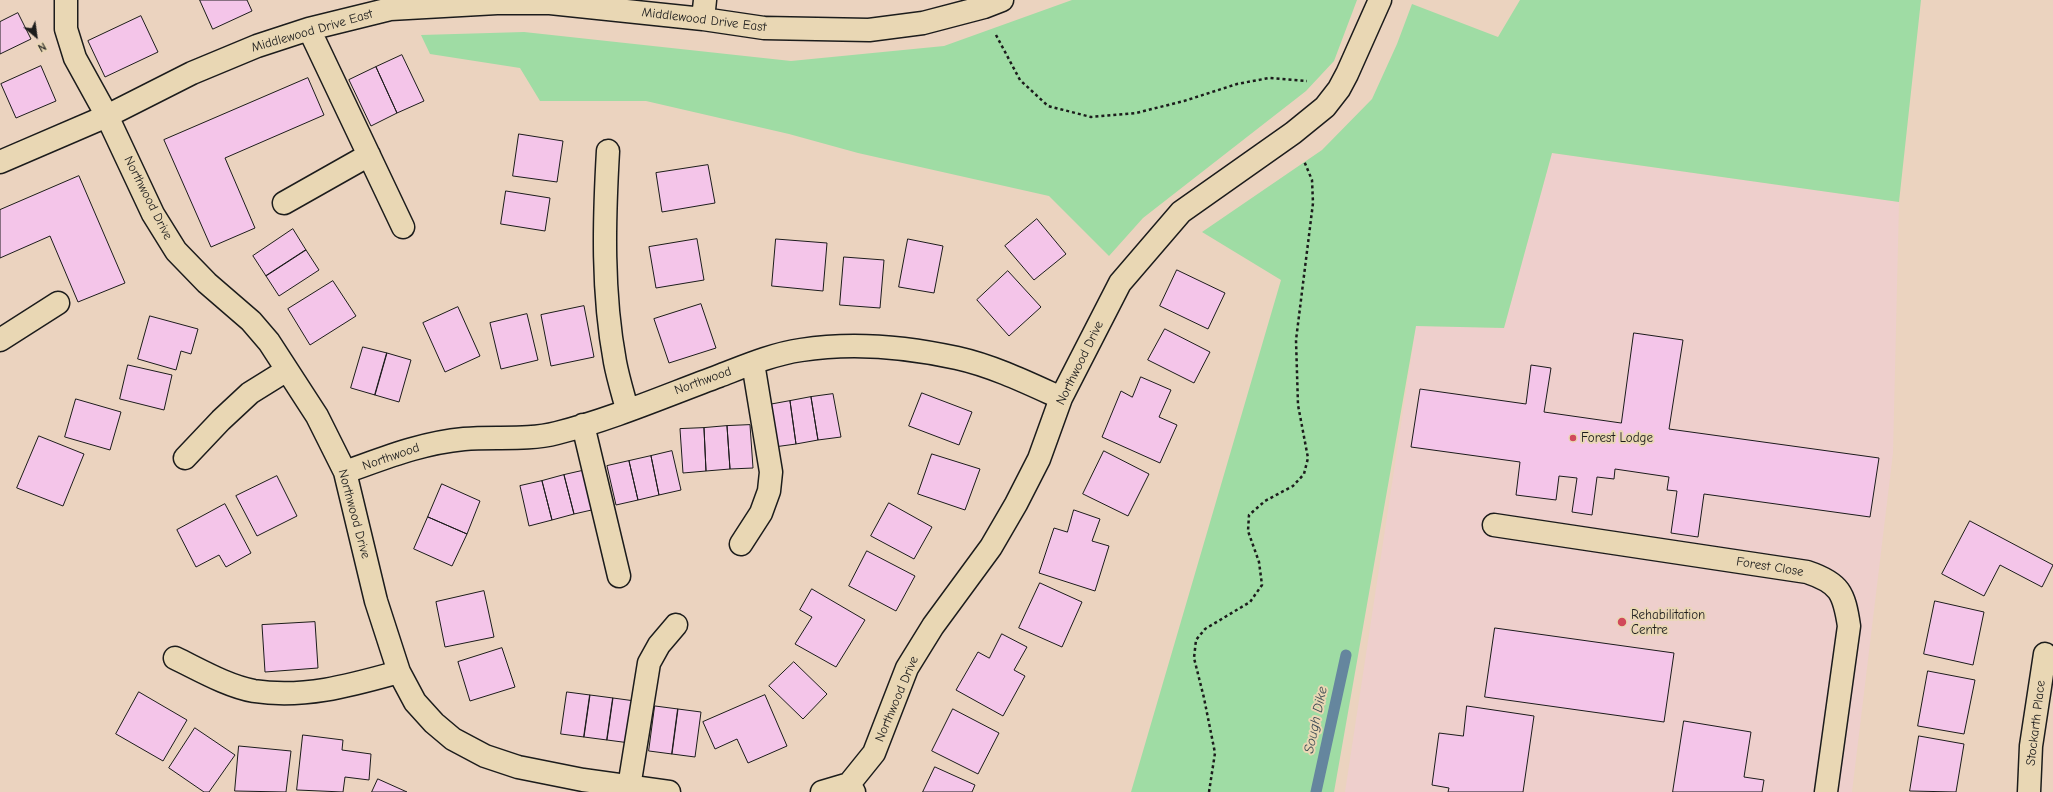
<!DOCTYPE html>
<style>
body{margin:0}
#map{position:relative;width:2053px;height:792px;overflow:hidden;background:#ebd3bf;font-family:"Comic Neue",sans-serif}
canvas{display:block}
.north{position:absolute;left:16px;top:16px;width:40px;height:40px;-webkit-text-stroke:3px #e9d7b4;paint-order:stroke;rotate:151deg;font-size:11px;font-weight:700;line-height:16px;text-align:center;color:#1c1c1c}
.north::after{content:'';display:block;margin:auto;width:14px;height:18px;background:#1c1c1c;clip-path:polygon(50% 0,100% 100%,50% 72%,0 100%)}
</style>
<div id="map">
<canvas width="2053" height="792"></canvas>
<div class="north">N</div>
</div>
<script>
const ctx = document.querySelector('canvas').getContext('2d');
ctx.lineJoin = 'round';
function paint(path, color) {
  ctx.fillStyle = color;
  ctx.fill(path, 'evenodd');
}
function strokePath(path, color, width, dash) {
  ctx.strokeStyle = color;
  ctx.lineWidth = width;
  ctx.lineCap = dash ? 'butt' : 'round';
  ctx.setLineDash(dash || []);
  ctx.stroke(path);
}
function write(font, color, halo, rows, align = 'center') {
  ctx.font = font + ' "Comic Neue",sans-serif';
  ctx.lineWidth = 4;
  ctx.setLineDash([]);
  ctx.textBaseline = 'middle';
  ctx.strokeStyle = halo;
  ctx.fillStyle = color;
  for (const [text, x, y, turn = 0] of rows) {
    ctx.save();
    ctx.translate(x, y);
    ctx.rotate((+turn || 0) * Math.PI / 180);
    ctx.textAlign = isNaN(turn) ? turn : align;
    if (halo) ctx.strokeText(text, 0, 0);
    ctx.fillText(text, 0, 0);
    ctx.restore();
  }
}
const built = new Path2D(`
 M1552,153L1899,202L1893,453L1852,792H1345L1416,326L1504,328Z`);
const green = new Path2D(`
 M1072,0H1357L1334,61L1306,91L1143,218L1109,256L1049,196L858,153L789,134L646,101H540L520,68L430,54L421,35L524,32L791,61L944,46Z
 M1520,0H1921L1899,202L1552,153L1504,328L1416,326L1334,792H1131L1281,280L1202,232L1322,150L1372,99L1397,44L1412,4L1498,37Z`);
const stream = new Path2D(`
 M1316,792L1346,655`);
const building = new Path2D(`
 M200,0H247L252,11L213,29Z
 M18,13L31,39L0,54V22Z
 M141,16L158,52L105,77L88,41Z
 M402,55L424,101L397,113L376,67Z
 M41,66L56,101L16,118L1,84Z
 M376,67L397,113L371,126L349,80Z
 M308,78L324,115L225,158L255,228L211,247L164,140Z
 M519,134L563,141L557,182L513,176Z
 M708,165L715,203L662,212L656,173Z
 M79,176L125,283L78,302L50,236L0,258V210Z
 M506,191L550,198L545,231L501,224Z
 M1037,219L1066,254L1034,280L1005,246Z
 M293,229L306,250L266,276L253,256Z
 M697,239L704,280L656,288L649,247Z
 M776,239L827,243L823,291L772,286Z
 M908,239L943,246L934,293L899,287Z
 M306,250L319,270L279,296L266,276Z
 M844,257L884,260L880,308L840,305Z
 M1177,270L1225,293L1208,329L1160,306Z
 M1008,271L1041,307L1009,336L977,300Z
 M333,281L356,316L310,345L288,309Z
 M701,304L716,348L669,363L654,319Z
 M584,306L594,357L551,366L541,315Z
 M458,307L480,356L445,372L423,323Z
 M527,314L538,360L501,369L490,323Z
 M150,316L198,329L191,354L181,351L176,370L138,359Z
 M1165,329L1210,352L1194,383L1148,360Z
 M1634,333L1683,340L1669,429L1879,458L1870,517L1704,494L1698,537L1671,533L1677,491L1667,490L1669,477L1615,469L1614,479L1597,477L1592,515L1572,512L1577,478L1559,476L1556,500L1516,495L1520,462L1411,447L1420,389L1526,404L1531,365L1551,368L1544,412L1621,423Z
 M363,347L387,353L375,395L351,388Z
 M387,353L411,360L399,402L375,395Z
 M128,365L172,375L164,410L120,399Z
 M1141,377L1171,390L1159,417L1177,425L1160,463L1102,437L1121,391L1132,397Z
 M922,393L972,412L959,445L909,426Z
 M833,394L841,437L818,440L811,397Z
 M811,397L818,440L796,444L790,401Z
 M76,399L121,412L110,450L65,437Z
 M790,401L796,444L774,447L768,405Z
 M750,425L753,468L730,469L727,426Z
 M727,426L730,469L706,471L704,428Z
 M704,428L706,471L683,473L680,429Z
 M39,436L84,454L63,506L17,488Z
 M672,451L681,490L659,495L651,456Z
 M1104,451L1149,474L1128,516L1083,494Z
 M932,454L980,469L965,510L918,494Z
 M651,456L659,495L638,500L629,461Z
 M629,461L638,500L616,505L607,466Z
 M586,470L596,509L574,514L564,475Z
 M564,475L574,514L552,520L542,481Z
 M277,476L297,516L257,536L236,496Z
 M542,481L552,520L529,526L520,486Z
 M442,484L480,501L467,534L428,517Z
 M889,503L932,527L914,559L871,536Z
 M225,504L251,553L226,567L219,555L196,567L177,530Z
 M1074,510L1100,519L1092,541L1109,546L1095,591L1039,573L1054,528L1067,532Z
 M428,517L467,534L452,566L414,549Z
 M1970,521L2053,565L2042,587L2000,565L1984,596L1942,574Z
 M867,551L915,576L896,611L849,586Z
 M1040,583L1082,602L1062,647L1019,628Z
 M812,589L865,620L836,667L795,644L812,617L800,610Z
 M484,591L494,637L445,647L436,602Z
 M1935,601L1984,612L1973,665L1924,654Z
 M315,622L318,668L265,672L262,625Z
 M1495,628L1674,653L1664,722L1485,697Z
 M1002,634L1027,647L1014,670L1025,676L1003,716L956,690L978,652L989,658Z
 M502,648L515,687L470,701L458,662Z
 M794,662L827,694L803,719L769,686Z
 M1928,671L1975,680L1964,734L1918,726Z
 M139,692L187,720L163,761L116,734Z
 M567,692L590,695L584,737L561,734Z
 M590,695L613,698L607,740L584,737Z
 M765,695L787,746L748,763L737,739L715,749L703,722Z
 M613,698L635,701L630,743L607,740Z
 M655,706L678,709L672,754L649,751Z
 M1467,706L1534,716L1523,792H1448L1449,788L1432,785L1439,733L1463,736Z
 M678,709L701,712L695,757L672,754Z
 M953,709L999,733L978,774L932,751Z
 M1684,721L1751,732L1744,777L1764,780L1762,792H1673Z
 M195,728L235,755L209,792H204L169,768Z
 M303,735L343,740L342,750L371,754L369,780L345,777L343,792L297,790Z
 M1919,736L1964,744L1956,792L1910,791Z
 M239,746L291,751L286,792L235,791Z
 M935,767L975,785L972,792H923Z
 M378,779L407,792H372Z`);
const path = new Path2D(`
 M996,35L1020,80L1048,106L1091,117L1136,113L1184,101L1237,84L1269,78L1307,81
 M1209,792L1215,753L1204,698L1194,658L1196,640L1205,629L1250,602L1262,585L1259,562L1248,531L1249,515L1265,501L1293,486L1304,474L1308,458L1298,405L1296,340L1313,203L1312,180L1304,161`);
const minor = new Path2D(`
 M66,0V29L75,58L107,116L153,214L176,251L207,283L251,321L269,342L317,416L345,472L376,601L399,672L415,702L434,723L453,739L485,756L518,767L583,780L669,792
 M703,19L705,0
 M309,29L403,227
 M608,151C604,221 602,292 615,362C618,378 623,394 627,409
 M0,162L107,116L192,73L257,46L309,29L390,9L497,3H550L703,19L764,28L869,30L923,23L984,7L1002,0
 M284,203L369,155
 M0,340L58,303
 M583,425L619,576
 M185,458L221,420L250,393L287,370
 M345,472C385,458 421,443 464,439C494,436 526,441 557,433C612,419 665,396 719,376C745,366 773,354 801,350C851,342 907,347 957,358C993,366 1028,383 1061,398
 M1494,525L1807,572C1840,583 1844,593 1849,626L1826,792
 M741,544L761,513L769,491L771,472L753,363
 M175,658C200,670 227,686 254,691C304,699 352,685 399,672
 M849,784L874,753L907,668L933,626L991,547L1016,504L1039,459L1061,398L1120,283L1181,212L1293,133L1325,107L1339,89L1347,74L1380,0
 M629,787L649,663L659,645L676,625
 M822,792L849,784L854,792
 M2029,792L2031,746L2045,654`);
const markers = [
 [1573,438,4,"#d1495b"],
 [1622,622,5,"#d1495b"]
];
const streetNames = [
 ["Middlewood Drive East",704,20,7],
 ["Middlewood Drive East",312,31,-16],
 ["Northwood Drive",148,198,63],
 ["Northwood Drive",1080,363,-64],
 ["Northwood",703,381,-20],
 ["Northwood",391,457,-19],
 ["Northwood Drive",354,514,75],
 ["Forest Close",1770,567,9],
 ["Northwood Drive",897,699,-67],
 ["Stockarth Place",2036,723,-83]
];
const poiNames = [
 ["Forest Lodge",1581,438],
 ["Rehabilitation",1631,615],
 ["Centre",1631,630]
];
const waterNames = [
 ["Sough Dike",1316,720,-78]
];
paint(built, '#eecfcc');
paint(green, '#9fdca4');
strokePath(stream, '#65869e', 11);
paint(building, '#f4c5e9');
strokePath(building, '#1c1c1c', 1);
strokePath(minor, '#1c1c1c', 25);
strokePath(path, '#1c1c1c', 2.5, [3, 3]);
strokePath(minor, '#e9d7b4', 22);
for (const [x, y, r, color] of markers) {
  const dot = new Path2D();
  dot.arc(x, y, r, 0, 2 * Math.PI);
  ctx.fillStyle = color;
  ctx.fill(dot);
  strokePath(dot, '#e9d7b4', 1.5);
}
write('13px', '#1c1c1c', '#e9d7b4', streetNames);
write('13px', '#1c1c1c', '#e9d7b4', poiNames, 'left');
write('italic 14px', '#3a4852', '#e9d7b4', waterNames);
</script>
